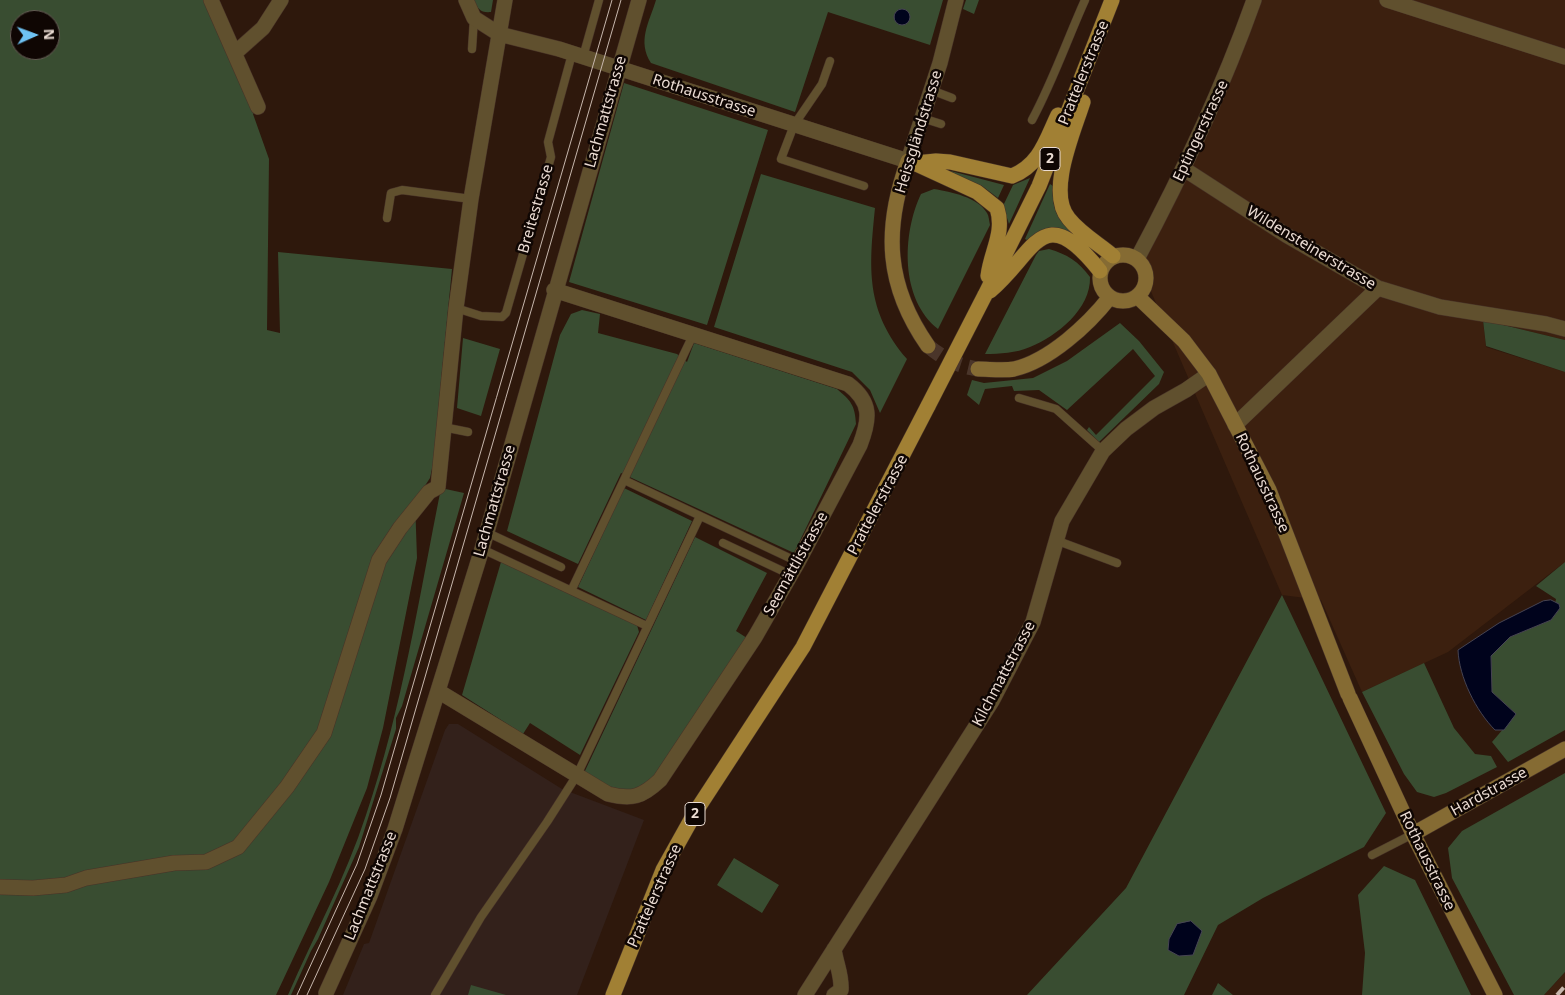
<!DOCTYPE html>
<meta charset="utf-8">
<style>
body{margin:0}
#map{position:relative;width:1565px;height:995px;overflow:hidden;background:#2e180c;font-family:"Noto Sans",sans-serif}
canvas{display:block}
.north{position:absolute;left:10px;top:10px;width:50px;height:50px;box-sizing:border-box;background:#0f0603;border:1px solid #675c56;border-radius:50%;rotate:88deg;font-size:14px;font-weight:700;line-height:20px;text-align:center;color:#ebdcd3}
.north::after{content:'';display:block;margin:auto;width:18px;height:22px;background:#6ec2f3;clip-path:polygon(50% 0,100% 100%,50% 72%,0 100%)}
</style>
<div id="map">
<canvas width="1565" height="995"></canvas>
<div class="north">N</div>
</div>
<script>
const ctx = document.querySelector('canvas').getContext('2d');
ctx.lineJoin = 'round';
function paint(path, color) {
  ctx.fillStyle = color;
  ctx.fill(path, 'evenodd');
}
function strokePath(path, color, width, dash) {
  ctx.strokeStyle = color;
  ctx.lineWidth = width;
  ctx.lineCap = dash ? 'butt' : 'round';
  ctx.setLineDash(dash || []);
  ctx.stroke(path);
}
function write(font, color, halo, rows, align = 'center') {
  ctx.font = font + ' "Noto Sans",sans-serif';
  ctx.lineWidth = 5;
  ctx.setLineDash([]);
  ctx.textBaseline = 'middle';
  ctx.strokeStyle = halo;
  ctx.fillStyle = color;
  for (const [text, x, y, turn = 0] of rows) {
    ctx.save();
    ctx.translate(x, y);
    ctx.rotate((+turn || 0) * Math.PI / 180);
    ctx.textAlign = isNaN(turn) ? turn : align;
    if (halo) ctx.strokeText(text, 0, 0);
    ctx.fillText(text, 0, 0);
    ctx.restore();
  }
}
const built = new Path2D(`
 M1254,0H1565V340L1483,320L1486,347L1565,372V562L1448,652L1362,692L1321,600L1282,595L1137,259Z
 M1565,972V995H1544L1559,979Z`);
const education = new Path2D(`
 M449,724H458L562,789L644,820L577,995H343L364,944L369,943L445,730Z`);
const green = new Path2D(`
 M0,0H208L258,107L253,114L269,159L267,330L280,333L278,252L452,269L433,464L430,478L415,501L417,558L383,728L367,788L329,882L276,995H0ZM20,20H50V50H20Z
 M474,0H493L491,12C481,13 477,9 474,0Z
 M656,0H943L930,45L828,12L795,112L651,63C637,41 649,23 656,0Z
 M966,0H979L974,14L963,9Z
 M624,83L768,130L707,325L569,282Z
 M951,171L1004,185L998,198L982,186L950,173Z
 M761,174L875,208C869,268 865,310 907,359L880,413L870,390L852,372L714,327Z
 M1030,178L1009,224L1003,206L1013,185Z
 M1050,184L1053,186C1051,218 1064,226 1087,244C1063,234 1049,222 1027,240L1025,239Z
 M934,189C951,192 978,197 987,213C989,216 989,221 990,225L938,329C900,299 902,234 921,194Z
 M1049,249C1067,254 1079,262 1090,277C1091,309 1057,336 1030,347C1016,353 1000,354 985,354L1036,255L1039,251Z
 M582,310L600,314L598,333L677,354L687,362L694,343L837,389C851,401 855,405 856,424L794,553L621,473L578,564L507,531L560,335L571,314Z
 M1483,320L1565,340V372L1486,346Z
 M1120,323L1139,341L1164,372L1159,384L1099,442L1087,430L1089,427L1096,435L1155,376L1133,349L1067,410L1039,390L1014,391L1012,386L985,389L979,405L967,395L972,380L984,383L1033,378L1067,361Z
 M463,338L500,349L481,416L457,408Z
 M441,488L464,493L402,706L396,718V729L359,847L318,939L311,951L291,995H288C314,935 346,877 366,815C402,709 419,598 441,488Z
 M624,488L692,521L646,620L578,587Z
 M695,537L767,573L736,631L747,638L657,777L636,791L603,787L584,773Z
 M501,562L637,625L639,632L580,755L530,723L523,734L462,695Z
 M1565,562V730L1508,762L1492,742L1516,714L1492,692L1491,656L1510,637L1551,620L1560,608L1555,604L1556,599L1536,586Z
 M1282,595L1386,813L1364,847L1263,898L1218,925L1184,995H1027L1126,888Z
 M1424,663L1454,728L1475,754L1491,756L1497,767L1446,793L1434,797L1417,792L1404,774L1362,692Z
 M1565,773V972L1544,995H1514L1452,878L1448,848L1462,831Z
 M734,858L779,885L762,913L717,885Z
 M1384,866L1415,880L1471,995H1362L1365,953L1358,895Z
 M1218,983L1233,995H1212Z
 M471,985L506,995H468Z`);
const water = new Path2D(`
 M894 17a8 8 0 1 1 16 0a8 8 0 1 1-16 0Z
 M1551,600L1559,604L1560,608L1551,620L1510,637L1491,656L1492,692L1516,714L1504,730H1495C1476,711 1459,677 1458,650L1499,623L1543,601Z
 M1191,921L1202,931L1193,955L1179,956L1168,950L1169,939L1177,924Z`);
const secondaryTunnel = new Path2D(`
 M928,346C944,359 958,366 978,369`);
const lane = new Path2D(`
 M472,49L474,18
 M583,57L599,0
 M830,61L822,84L794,125L781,159L864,186
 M931,90L952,98
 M922,118L941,124
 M1032,120C1053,81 1067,40 1085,0
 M387,218L391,193L402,190L471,199
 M456,308L481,316L502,317L506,313L551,157L548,142L572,54
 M1019,398L1056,409L1103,451
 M443,427L468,432
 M624,480L798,562
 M486,532L561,567
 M1058,541L1117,563
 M723,543L791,575
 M482,549L647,626
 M572,589L693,335
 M1372,855L1413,834
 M435,995L481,917L547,822L577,775L700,516`);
const street = new Path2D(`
 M211,0L258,107
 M466,0L474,18L499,34L559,49L908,161L940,63L956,0
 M1387,0L1565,57
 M235,53L263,28L281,0
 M1184,169L1286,235L1378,288L1440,307L1546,324L1565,329
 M1137,259C1182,175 1222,90 1254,0
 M1235,425L1378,288
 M438,691L608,794C632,800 642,797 660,780L755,637L798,562L860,445C870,419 872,402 848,384L554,290
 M0,887L33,888L66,885L86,878L174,863L206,862L238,847L287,787L324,733L379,560L400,528L429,492L438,487L456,308L471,199L505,0
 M834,949C836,964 842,975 841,990L834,995
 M326,993L370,896L395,829L482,549L639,0
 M805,995L992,701L1033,622L1062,521L1103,451L1126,429L1154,408L1186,390L1209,374`);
const secondary = new Path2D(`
 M908,161C883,230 886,286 928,346
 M1100 278a23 23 0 1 1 46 0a23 23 0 1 1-46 0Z
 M1138,297L1184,341L1209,374L1269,490L1348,694
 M978,369C989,369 1003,371 1014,369C1049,361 1088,325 1110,297
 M1350,698L1413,834L1495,995
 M1413,834L1565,749`);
const primary = new Path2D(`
 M1083,102C1074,131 1046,193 1069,219C1081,234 1099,244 1113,256
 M914,163L977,192L997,208C1005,233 991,251 988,276
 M916,163L936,161L950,162L1012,176C1040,165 1046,140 1058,115
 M990,291C1036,252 1042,198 1100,271
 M985,295L1039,186L1112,0
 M613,995L663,870L696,811L803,647L928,406`);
const tram = new Path2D(`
 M297,995L357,864L381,795L612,0
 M307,995L365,869L390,798L621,0`);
const rail = new Path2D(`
 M1557,995L1565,986`);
const primaryBridge = new Path2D(`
 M928,406L985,295`);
const shields = [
 [1050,159,20],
 [695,814,20]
];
const shieldNames = [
 ["2",1050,159],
 ["2",695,814]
];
const streetNames = [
 ["Prattelerstrasse",1084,73,-68],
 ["Rothausstrasse",704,96,18],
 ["Lachmattstrasse",606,112,-74],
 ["Eptingerstrasse",1201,131,-65],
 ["Heissgländstrasse",919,132,-73],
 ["Breitestrasse",536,209,-74],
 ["Wildensteinerstrasse",1311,248,31],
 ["Rothausstrasse",1262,483,65],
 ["Lachmattstrasse",495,501,-74],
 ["Prattelerstrasse",878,505,-62],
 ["Seemättlistrasse",796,564,-61],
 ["Kilchmattstrasse",1004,674,-62],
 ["Hardstrasse",1489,792,-29],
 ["Rothausstrasse",1427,861,64],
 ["Lachmattstrasse",371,886,-68],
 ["Prattelerstrasse",655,896,-66]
];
paint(built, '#3c200f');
paint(education, '#33211b');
paint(green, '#394d31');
paint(water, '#00031c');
strokePath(water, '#464453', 1);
strokePath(secondaryTunnel, '#4a352a', 15, [15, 8]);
strokePath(lane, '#483328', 9);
strokePath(street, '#483328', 16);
strokePath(secondary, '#483328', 16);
strokePath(primary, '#483328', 16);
strokePath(lane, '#60502e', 8);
strokePath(street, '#60502e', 15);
strokePath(secondary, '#856b33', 15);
strokePath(primary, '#a18034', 15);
strokePath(tram, '#c7b7ad', 1);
strokePath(rail, '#c7b7ad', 4, [10, 5]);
strokePath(primaryBridge, '#483328', 16, []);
strokePath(primaryBridge, '#a18034', 15);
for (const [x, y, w] of shields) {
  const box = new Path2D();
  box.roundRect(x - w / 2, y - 11.5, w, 23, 4);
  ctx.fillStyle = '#0f0603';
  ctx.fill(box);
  strokePath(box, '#ebdcd3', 1);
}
write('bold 14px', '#ebdcd3', null, shieldNames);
write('15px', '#ebdcd3', '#0f0603', streetNames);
</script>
